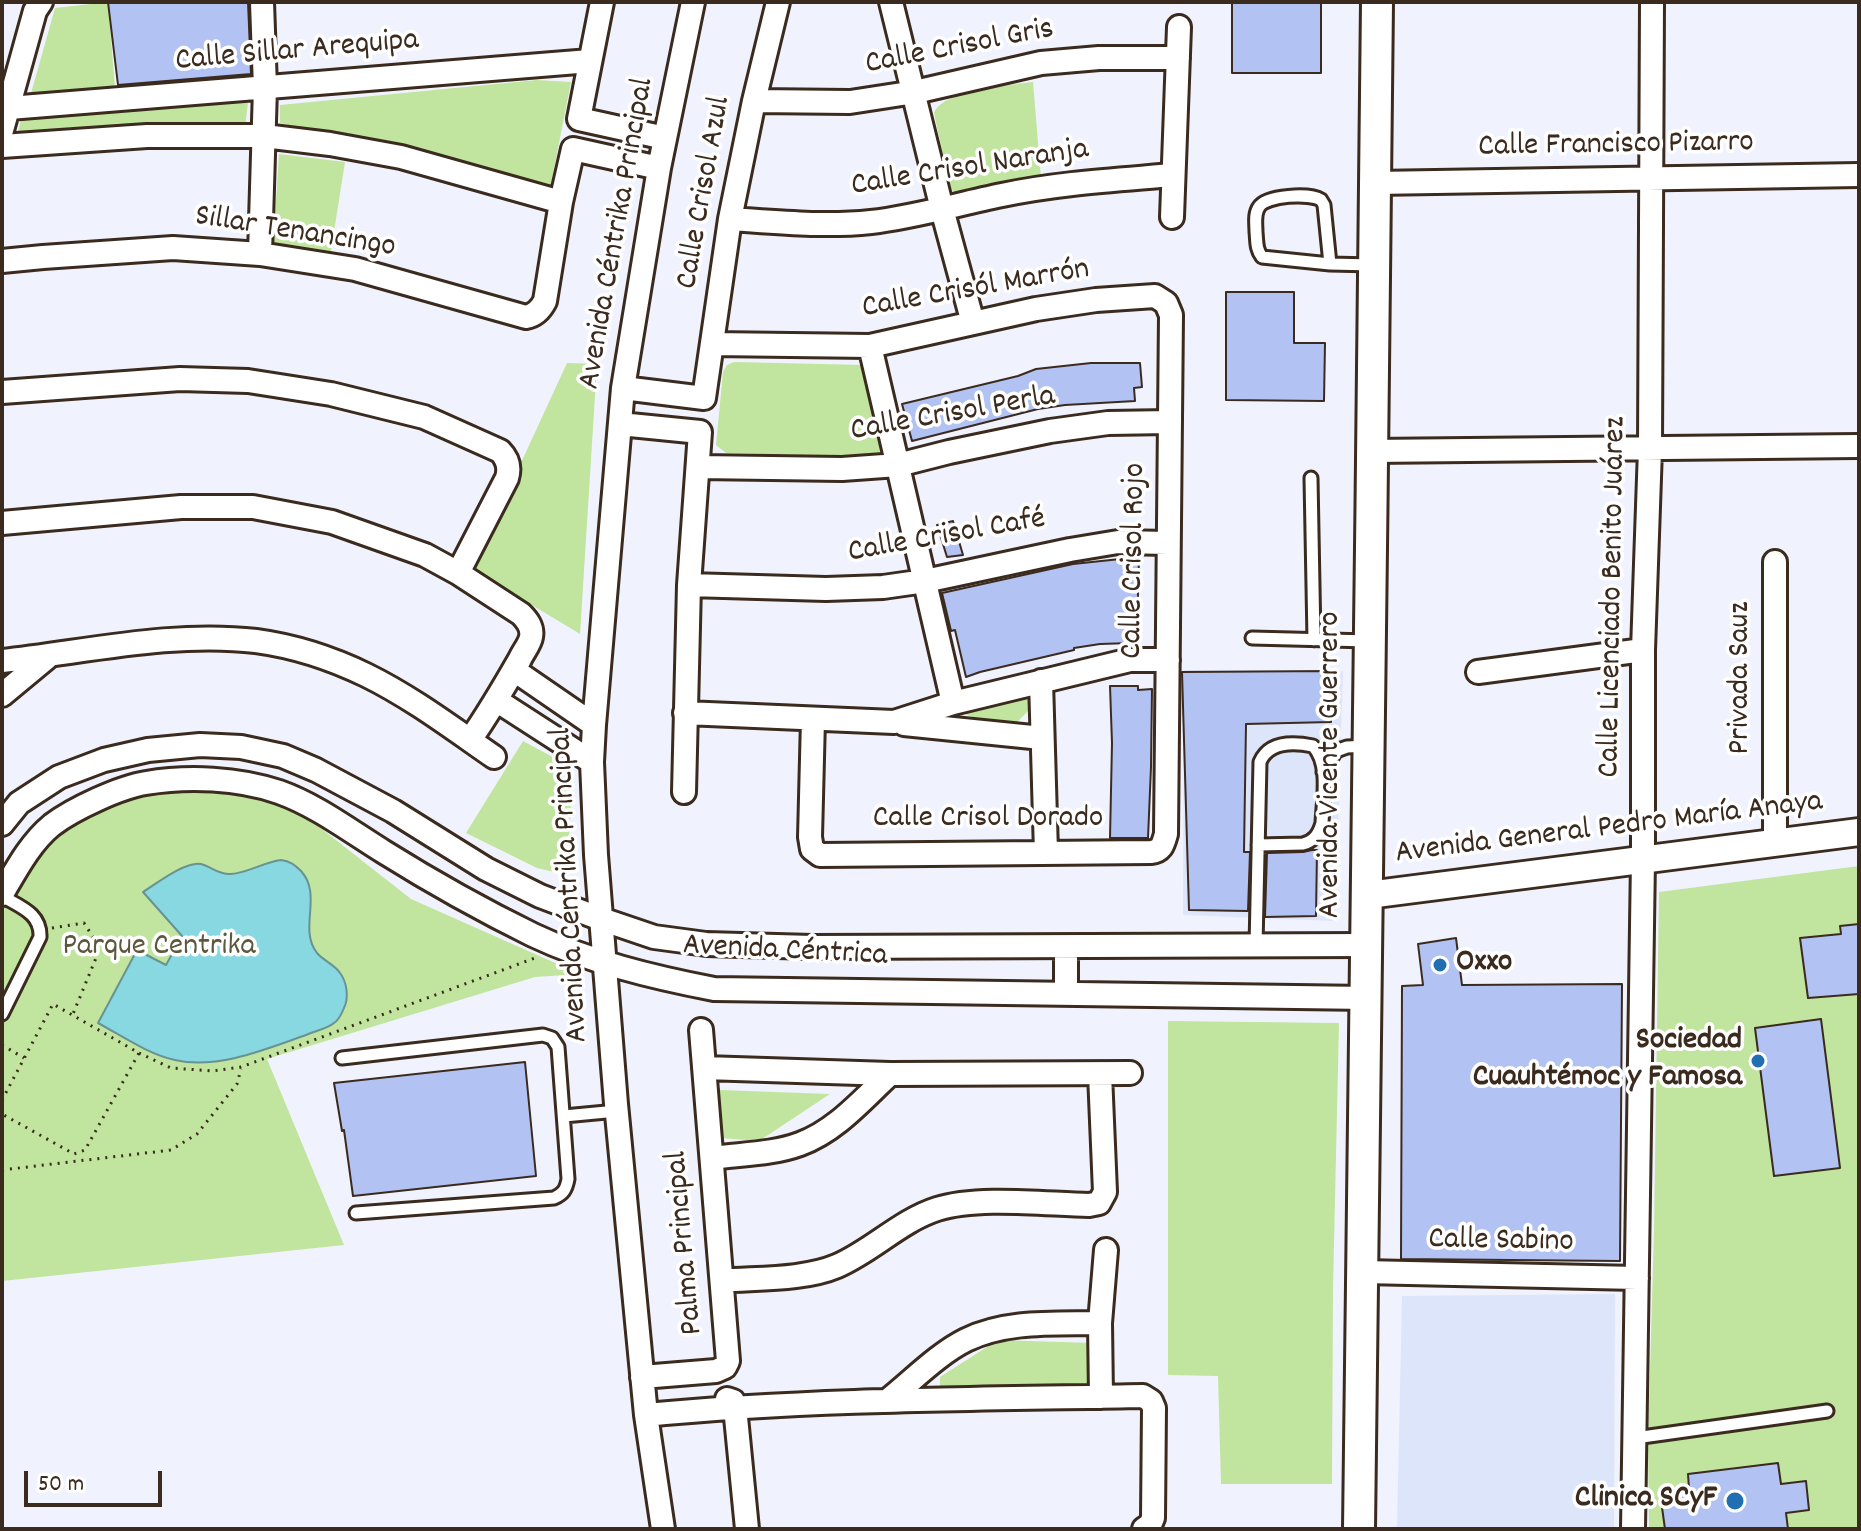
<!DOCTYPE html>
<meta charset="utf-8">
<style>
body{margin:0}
#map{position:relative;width:1861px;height:1531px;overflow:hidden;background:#f0f3fd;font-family:Dekko,sans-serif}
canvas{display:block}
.frame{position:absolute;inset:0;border:4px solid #3b2a1e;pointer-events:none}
.scale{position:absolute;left:24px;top:1471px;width:138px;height:36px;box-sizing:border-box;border:4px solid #3b2a1e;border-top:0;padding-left:10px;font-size:24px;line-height:28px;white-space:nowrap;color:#3b2a1e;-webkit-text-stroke:6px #fff;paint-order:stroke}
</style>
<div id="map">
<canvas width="1861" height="1531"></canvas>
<div class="frame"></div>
<div class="scale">50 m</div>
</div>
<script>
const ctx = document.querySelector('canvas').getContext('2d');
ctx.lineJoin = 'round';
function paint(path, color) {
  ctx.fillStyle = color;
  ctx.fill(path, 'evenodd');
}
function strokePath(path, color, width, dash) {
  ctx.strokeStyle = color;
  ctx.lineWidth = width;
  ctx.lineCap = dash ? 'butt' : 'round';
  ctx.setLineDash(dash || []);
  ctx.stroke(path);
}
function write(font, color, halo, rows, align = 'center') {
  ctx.font = font + ' Dekko,sans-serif';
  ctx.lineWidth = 7;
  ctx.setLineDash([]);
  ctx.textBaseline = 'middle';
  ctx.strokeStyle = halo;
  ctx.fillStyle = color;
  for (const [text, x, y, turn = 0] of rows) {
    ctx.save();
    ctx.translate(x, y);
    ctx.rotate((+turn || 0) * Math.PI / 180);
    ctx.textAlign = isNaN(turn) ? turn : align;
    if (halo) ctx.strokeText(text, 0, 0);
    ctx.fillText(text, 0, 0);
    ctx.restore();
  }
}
const built = new Path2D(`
 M1184,670L1343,671L1335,921L1183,915Z
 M1615,1294L1614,1529H1397L1402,1296Z`);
const green = new Path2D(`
 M108,2L115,87L30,97L55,8Z
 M537,80L571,82L550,189L280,123V105Z
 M1033,82L1041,178L963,195L956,194L950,188L934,113C943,90 1009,85 1033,82Z
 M248,102L245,127L17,136L21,120Z
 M279,154L345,162L330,257L273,248Z
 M734,362L864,365L886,445L883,452L876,457L726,453L716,445L723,372L727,365Z
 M567,363L597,364L580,634L472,569Z
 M1019,694L1028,700L1029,710L1016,723L981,721L965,714L964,710Z
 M523,741L573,768L567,875L537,868L466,833Z
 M147,786L276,793L411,899L580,974L535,977L267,1059L344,1245L2,1281V910L53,828Z
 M1859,866V1529H1649L1648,1443L1654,1230L1659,892Z
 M1168,1021L1339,1023L1333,1288L1332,1484H1221L1218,1376L1168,1375Z
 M720,1091V1090L830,1094L759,1141L721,1138Z
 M998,1340L1093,1343L1091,1389L940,1390V1377Z`);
const water = new Path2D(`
 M281,860C290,861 295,865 301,871C323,895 298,929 317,953C324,961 335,965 340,973C347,982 349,998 344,1008C342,1013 339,1020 334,1023C327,1029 314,1031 306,1035C267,1049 216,1070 175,1060C148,1054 122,1036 98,1023L137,950L166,965L182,936L143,892C156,884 185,861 201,864C212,867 219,875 231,874C248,873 264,862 281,860Z`);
const building = new Path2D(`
 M108,2H248L251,74L118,85Z
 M1232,2H1321V73H1232Z
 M1226,292H1294V343H1325L1324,401L1226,400Z
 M1091,363H1140L1142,387L1134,388L1135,401L1065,405L1038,409L912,441L902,404L1018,376L1036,369Z
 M953,521L963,555L947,557L937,525Z
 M1139,557L1137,628L1131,629V643L1100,644L1074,648V650L980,672L966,677L955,630L951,631L942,593L1073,564Z
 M1333,671L1331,722L1246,724L1244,852H1250L1248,911L1189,910L1182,672Z
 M1110,686H1138V690L1152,689L1151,767L1148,838H1110L1112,743Z
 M1312,850H1317L1316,916L1265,917L1267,853L1303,852Z
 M1859,924V994L1808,998L1800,938L1841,934L1840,926Z
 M1456,938L1462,985L1622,984L1620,1261L1401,1259L1402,986L1423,985L1418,944Z
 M1821,1019L1840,1168L1774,1176L1755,1028Z
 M525,1062L536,1176L353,1196L344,1130L342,1131L334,1083Z
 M1778,1463L1781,1484L1806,1481L1809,1510L1786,1513L1788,1529H1665L1660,1493L1689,1489L1688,1474Z`);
const path = new Path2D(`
 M52,928L84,923L95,940L96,958L73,1014
 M2,1045L24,1058
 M139,1053L171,1068L213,1071L241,1067L535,958
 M2,1100L53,1004L139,1053L85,1150L74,1154L2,1114
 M2,1170L171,1150L197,1134L237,1084L241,1069`);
const service = new Path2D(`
 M1330,264L1324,205L1321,200C1310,193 1266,195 1259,207C1254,214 1256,224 1256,232C1257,242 1256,249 1262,257L1330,264L1373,265
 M1311,478L1314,640
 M1252,638L1369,641
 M1323,772L1336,751L1347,747L1368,746
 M2,896C20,907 41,913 40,937L2,1014
 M1256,946L1260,762C1269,741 1293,742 1313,746C1330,764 1323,800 1322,823C1319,834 1314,841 1303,844L1258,845
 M342,1058L543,1035L552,1038L558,1047L568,1179C566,1190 563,1194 554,1198L356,1213
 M564,1116L617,1111
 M1635,1438L1827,1411`);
const minor = new Path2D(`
 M602,2L579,119L665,138
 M891,2L942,209L973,323
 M754,101L850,102L915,92L1041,63L1099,58H1178
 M9,108L590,61
 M2,130L35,11L41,2
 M2,146L147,136H264L330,144L401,157L561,202
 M1375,183L1859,175
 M1172,217L1179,27
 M730,219C776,222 824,227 871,222C915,217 958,204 1002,195C1059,183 1116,180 1173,175
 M260,254L265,88L262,2
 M2,261L43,257L173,248L260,254L355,269L526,317C536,315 541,309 545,301L561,202L573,149L659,168
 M712,344L870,346L1036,309L1096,300L1155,296L1166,303L1171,315L1166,834C1163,844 1162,851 1151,852L820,855L812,849L810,837L813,719
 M870,346L953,703
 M623,388L704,398L730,219L754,101L778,2
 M2,392L180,379L248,381L331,394L424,417L500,451C508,459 510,468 507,478L458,573
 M620,424L700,432L689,585L684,792
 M1371,451L1859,446
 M699,467L842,469L898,465L949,452L1050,431L1108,423L1170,422
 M2,523L181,507H253L332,522L425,555L458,573L521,614C527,620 533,627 531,637C530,644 523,652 520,659C504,687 488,714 470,740
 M1775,562V842
 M689,585L826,589L883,587L925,581L1070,550L1118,542L1168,543
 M2,661C85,652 173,631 256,641C293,646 333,659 366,675C411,697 452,728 494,757
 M514,670L594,725
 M1478,672L1643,650
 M1041,681L1046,853
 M2,695L49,656
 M496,700L592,762
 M685,713L894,722L953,703L1130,660H1168
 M904,724L1042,738
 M2,824L19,803L59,777L104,760L148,750L200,745L241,747L283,756L316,770L393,811L486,869L540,896L601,919L654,937L706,944L812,947L1368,945
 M2,894C16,870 30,843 52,825C73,809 120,787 146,783C188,776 238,778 279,792C316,805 350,831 384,852C432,882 482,910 533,935C590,962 652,977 714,989L1368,998
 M1066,947V994
 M704,1068L890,1074L1130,1073
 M713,1158C741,1154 773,1154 800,1144C836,1131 863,1099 890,1074
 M1363,1272L1637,1278
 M722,1281C757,1278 804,1280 837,1266C872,1251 900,1221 937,1209C978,1196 1044,1204 1089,1205L1099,1203L1105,1192L1100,1074
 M642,1377L716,1371L725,1367L728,1361L701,1030
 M1101,1397L1100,1323L1106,1250
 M727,1399L733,1401L735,1407L747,1529
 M888,1400C913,1380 938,1354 966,1340C1007,1320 1055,1324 1100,1323
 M646,1415C811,1399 977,1399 1143,1396L1151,1401L1154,1408L1153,1518L1150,1525L1144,1529
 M663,1529L646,1415L616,1104L596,855L592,762L594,725L623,388L659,168L693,2
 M1633,1529L1643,859V650L1650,449L1652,2`);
const tertiary = new Path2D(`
 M1368,895L1859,832`);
const secondary = new Path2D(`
 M1359,1529C1367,1020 1371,511 1377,2`);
const markers = [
 [1440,965,8,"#1f6fb2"],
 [1758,1061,8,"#1f6fb2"],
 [1735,1501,10,"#1f6fb2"]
];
const streetNames = [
 ["Calle Crisol Gris",960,49,-11],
 ["Calle Sillar Arequipa",297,53,-5],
 ["Calle Francisco Pizarro",1616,147,-1],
 ["Calle Crisol Naranja",970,170,-9],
 ["Calle Crisol Azul",706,193,-80],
 ["Sillar Tenancingo",295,234,9],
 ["Avenida Céntrika Principal",619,234,-80],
 ["Calle Crisól Marrón",976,291,-10],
 ["Calle Crisol Perla",953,416,-10],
 ["Calle Crisol Café",947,538,-10],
 ["Calle Crisol Rojo",1136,561,-89],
 ["Calle Licenciado Benito Juárez",1615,597,-89],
 ["Privada Sauz",1743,678,-90],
 ["Avenida Vicente Guerrero",1333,765,-90],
 ["Calle Crisol Dorado",988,821],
 ["Avenida General Pedro María Anaya",1609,830,-7],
 ["Avenida Céntrika Principal",572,885,-93],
 ["Avenida Céntrica",785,953,3],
 ["Palma Principal",687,1243,-95],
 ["Calle Sabino",1501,1243,1]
];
const parkNames = [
 ["Parque Centrika",159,949]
];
const poiNames = [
 ["Oxxo",1456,965,"left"],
 ["Sociedad",1742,1043],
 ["Cuauhtémoc y Famosa",1742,1080],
 ["Clinica SCyF",1717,1501]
];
paint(built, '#dde5fa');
paint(green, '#c1e49e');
paint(water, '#87d8e1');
strokePath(water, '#699293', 2);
paint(building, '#b2c3f3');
strokePath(building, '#3b2a1e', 2);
strokePath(service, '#3b2a1e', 17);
strokePath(minor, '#3b2a1e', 28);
strokePath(tertiary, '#3b2a1e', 32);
strokePath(secondary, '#3b2a1e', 36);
strokePath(path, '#3b2a1e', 3, [2, 6]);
strokePath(service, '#fff', 11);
strokePath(minor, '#fff', 22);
strokePath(tertiary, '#fff', 26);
strokePath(secondary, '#fff', 30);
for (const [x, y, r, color] of markers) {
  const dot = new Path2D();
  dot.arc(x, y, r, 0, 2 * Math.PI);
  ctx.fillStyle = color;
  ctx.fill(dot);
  strokePath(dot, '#fff', 3);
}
write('32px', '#3b2a1e', '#fff', streetNames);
write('32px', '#5c583e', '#fff', parkNames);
write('bold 32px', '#3b2a1e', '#fff', poiNames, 'right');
</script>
